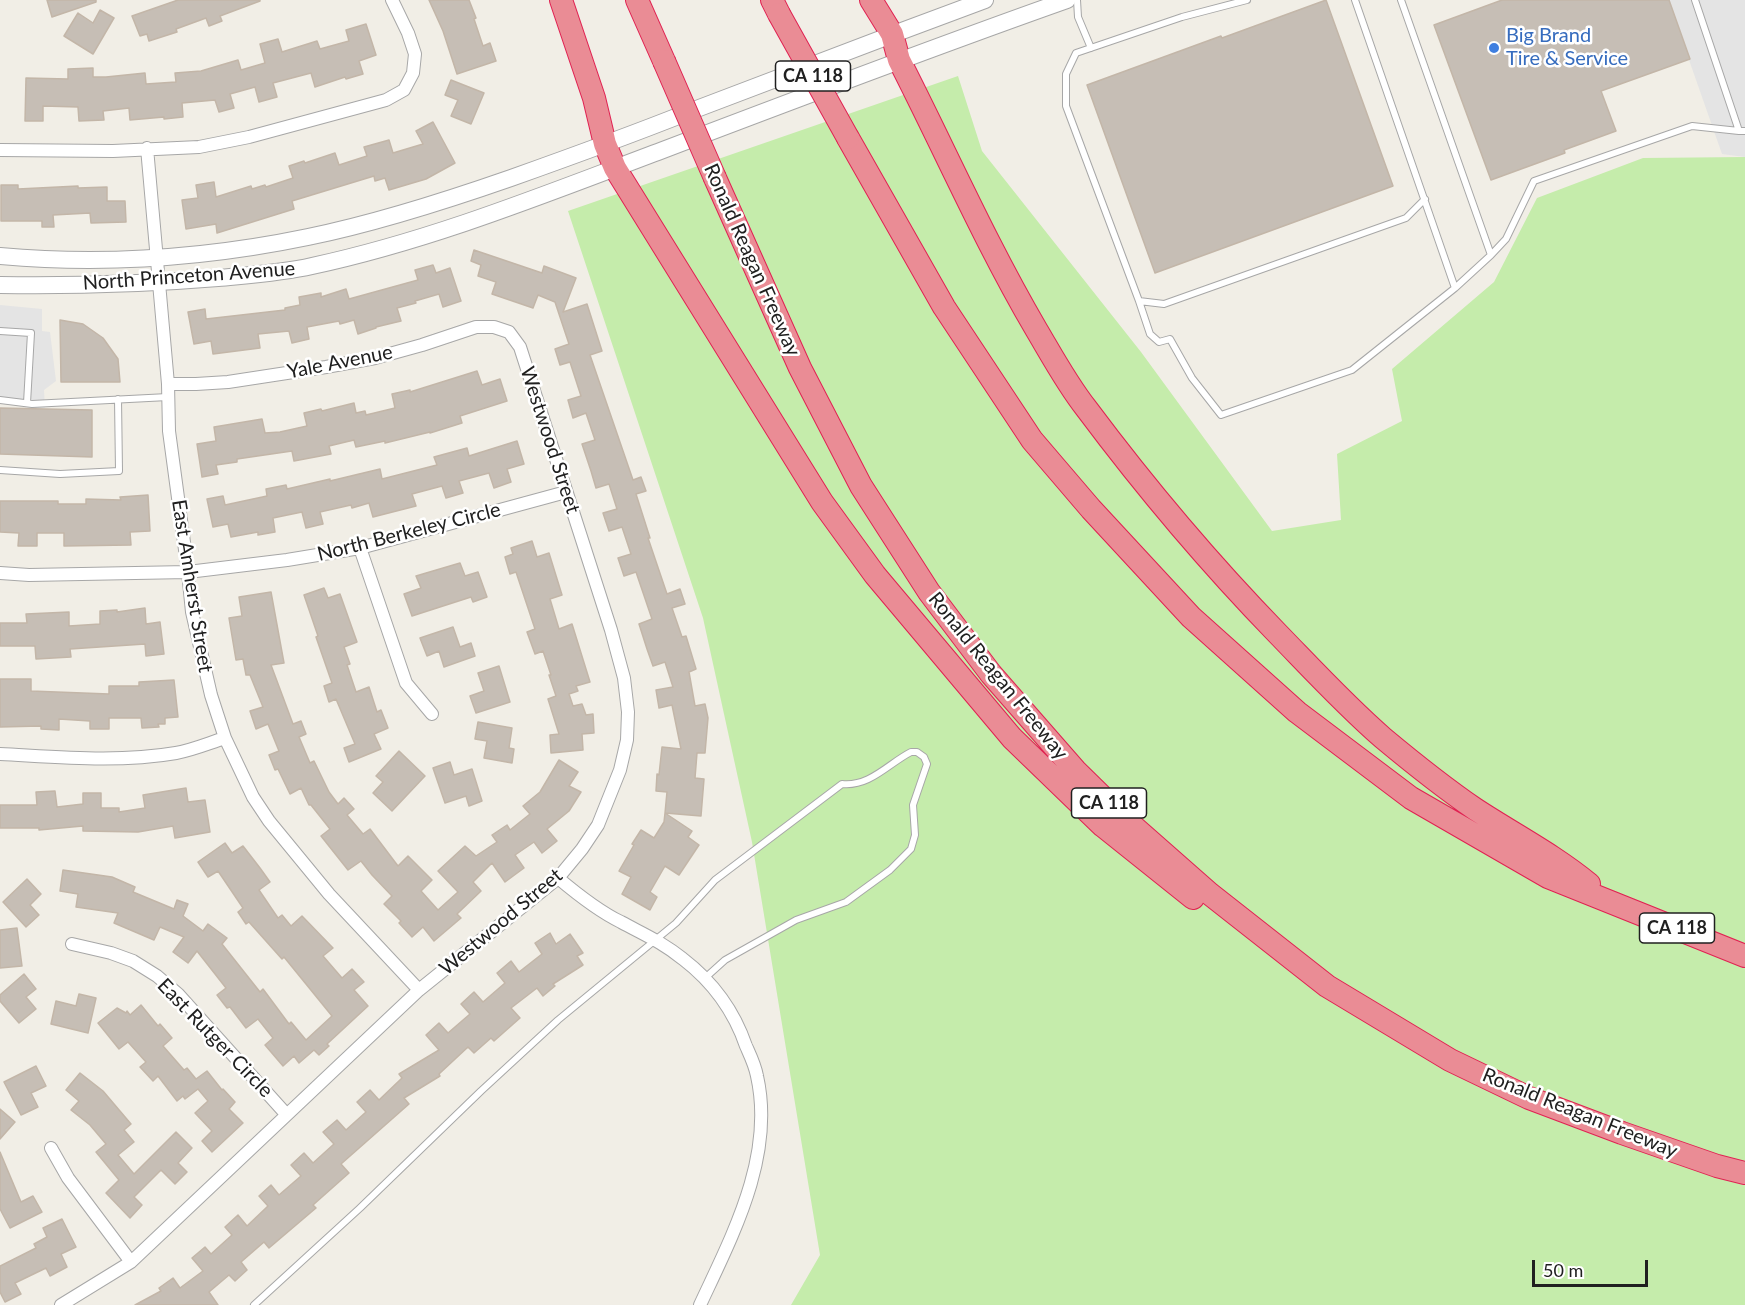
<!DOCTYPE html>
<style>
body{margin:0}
#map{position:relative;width:1745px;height:1305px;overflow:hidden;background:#f1eee6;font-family:Lato,sans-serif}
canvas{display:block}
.scale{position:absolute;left:1532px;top:1260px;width:116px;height:27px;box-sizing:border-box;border:3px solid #202020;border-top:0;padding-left:8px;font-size:18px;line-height:21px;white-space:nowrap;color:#202020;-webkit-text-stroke:4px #fff;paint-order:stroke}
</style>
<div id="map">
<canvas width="1745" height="1305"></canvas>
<div class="scale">50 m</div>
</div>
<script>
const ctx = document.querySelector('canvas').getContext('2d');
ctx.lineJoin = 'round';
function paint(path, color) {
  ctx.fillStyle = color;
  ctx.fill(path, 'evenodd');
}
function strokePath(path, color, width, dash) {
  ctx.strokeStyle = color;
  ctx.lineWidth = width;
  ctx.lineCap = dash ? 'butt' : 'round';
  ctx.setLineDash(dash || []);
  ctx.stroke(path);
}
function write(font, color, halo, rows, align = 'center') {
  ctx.font = font + ' Lato,sans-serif';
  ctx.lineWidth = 5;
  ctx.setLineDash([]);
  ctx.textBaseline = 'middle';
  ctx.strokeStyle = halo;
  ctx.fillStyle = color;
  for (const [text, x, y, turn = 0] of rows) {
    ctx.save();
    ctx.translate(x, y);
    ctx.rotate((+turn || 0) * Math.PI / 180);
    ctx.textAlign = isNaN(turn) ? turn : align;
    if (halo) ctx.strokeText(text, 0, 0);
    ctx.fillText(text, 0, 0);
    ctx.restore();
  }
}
const grass = new Path2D(`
 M958,76L982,151L1141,352L1272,531L1341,520L1337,454L1402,421L1392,369L1494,282L1537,198L1643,158L1745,157V1305H791L820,1255L752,842L703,618L568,211Z`);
const parking = new Path2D(`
 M1668,0H1745V157L1722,154Z
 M0,305L42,309V331L50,332L56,381L44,390L45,408L0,403Z`);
const building = new Path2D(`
 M47,0H96V2L52,17Z
 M178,0H260V1L220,16L222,21L209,26L206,18L176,29L177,32L149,41L147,34L140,36L132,16Z
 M429,0H469L476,18L474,19L483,46L490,43L496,61L457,74L443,31Z
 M1326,0L1393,186L1155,273L1087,85L1221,36L1222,38Z
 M1502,0H1669L1690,59L1601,91L1616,131L1564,150L1565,153L1491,180L1434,25Z
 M100,10L114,18L93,54L64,36L78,13L93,23Z
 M366,24L376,55L359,61L363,74L346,79L345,77L315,87L311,73L273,83L277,97L259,102L255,87L230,94L234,108L219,112L215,100L182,103L183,117L164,119V117L130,120L129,108L103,111L104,120L79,121L78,107L43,106V121H25L26,78L68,79V69L93,68V77H106L145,73L146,84L176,82L175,73L201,71L238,60L241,70L265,63L260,44L278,39L282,52L317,41L320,49L349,41L346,30Z
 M451,80L484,93L471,124L451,116L458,100L445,95Z
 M433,122L455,163L426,179L389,190L385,178L375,181L374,176L292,201L294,209L217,233L216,224L186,229L182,200L198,198L196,185L214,182L216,197L251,186L252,189L265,185L266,187L293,178L289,166L304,161L305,163L335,153L339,165L367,156L364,147L389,140L393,153L423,144L416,131Z
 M1,185H18V189L78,186V188L107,187V201H125L126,222L91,223L90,213L53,215L54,227H42V221H1Z
 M474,250L542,273L544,266L576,278L563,312L587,304L602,351L590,355L633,480L641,477L646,491L636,494L650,538H648L667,594L680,589L685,604L672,608L682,637L686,636L696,669L689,672L695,706L705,704L708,718L705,753H697L695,778L704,779L701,816L665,813L667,792L656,791L657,774L659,775L662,747L681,749L672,705L659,708L656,690L673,687L665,662L653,666L647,649L639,624L652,619L636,572L624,576L618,558L631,554L622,527L609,531L603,513L617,509L609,484L596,488L591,471L582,444L595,440L586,413L573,418L568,400L581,396L570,362L560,365L555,349L569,344L555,302L538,295L533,308L492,294L496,282L478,276L481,265L471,261Z
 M433,265L436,273L450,268L461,301L443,307L439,294L415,301L416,303L397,308L401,321L376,327V328L358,334L354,320L340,324L339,321L307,327L309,339L292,343L289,331L258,334L260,348L213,354L211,341L194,344L188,312L205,309L206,319L285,310V308L300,305L299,297L321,293V297L346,289L349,299L418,280L415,270Z
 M60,320L83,324L103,338L118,359L120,382H61Z
 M477,371L482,385L500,379L507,401L460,416L462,423L430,433V432L385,443V441L356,447L354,440L329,446L331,454L294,461L292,451L237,459V462L216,465L218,474L202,477L197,444L216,441L214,427L262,419L265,433L280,432L307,426L304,413L321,409L322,411L354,403L356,413L365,411L366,415L395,408L392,394L410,390V392Z
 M0,408L92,410V457L0,454Z
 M517,441L524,464L507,469L511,482L494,488L489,473L459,481L463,493L446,498L442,486L412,494L416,506L373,517L369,503L352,508L351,505L320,512L323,524L306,528L302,512L273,518L275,532L258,535V532L231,537L228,524L213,527L207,499L223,496L225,505L267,496L266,489L286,485L287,489L330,479V481L380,469L382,479L437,465L434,457L467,448L469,456Z
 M148,495L150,531L130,532L131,545L64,546V533H37V546H18L19,533L0,532V501H58V504H86V499L121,500L120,497Z
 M532,541L537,557L549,553L562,595L550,599L559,629L572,624L590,682L576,686L578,691L569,694L573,706L582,704L586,715L593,714L594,733L582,734L583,750L551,753L550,735L559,734L548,699L556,696L549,675H551L543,651L535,654L527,632L535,629L516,572L510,574L505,557L513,554L511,548Z
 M460,563L465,576L478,572L487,597L473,602L471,597L412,616L404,594L421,588L416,576Z
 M324,588L328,598L340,594L357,642L344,647L350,664L347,665L356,692L369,687L377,712L381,710L388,728L374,734L381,749L349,762L344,748L355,744L336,699L329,702L324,686L332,683L316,637L318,636L304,595Z
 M271,592L284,663L271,665L293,724L301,721L306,734L299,737L310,763L314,761L329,792L338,804L344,798L354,809L347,815L363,834L370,829L398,866L408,856L432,880L421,891L438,910L458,892L438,871L465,846L476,856L497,842L492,835L507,825L510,830L530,814L523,806L540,792L559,760L578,772L569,786L581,792L569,811L547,829L557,841L542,853L534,842L515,855L524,868L505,882L492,863L473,882L481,891L457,914L461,918L434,941L423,927L412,937L399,923L401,921L384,904L392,896L372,875L361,861L348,870L321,836L330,829L311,805H309L301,788L290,794L278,769L275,770L269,755L279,751L268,724L256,729L250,711L263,707L250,675H246L243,659L236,660L229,618L242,616L239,597Z
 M145,608L146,624L160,622L164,654L146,656L145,644L70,649L71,657L36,659L35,646H0V623H27L26,614L69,612V626L100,624V611L117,610V612Z
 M453,627L460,647L471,643L475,656L444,667L439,651L427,656L420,638Z
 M499,666L510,702L476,713L470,696L484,691L478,673Z
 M0,679H31V691L109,694V686H139V682L174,680L178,717L165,718V724H158L159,727L142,728L141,718H109V729H90V721L59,719V730L41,729V726L0,727Z
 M478,722L512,728L509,748L514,749L512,763L484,758L487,741L475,739Z
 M399,751L425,776L392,811L373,793L383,782L376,776Z
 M450,762L454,775L472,769L482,801L469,806L466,796L445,803L433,768Z
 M186,788L188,802L205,800L210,832L175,838L173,826L138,832L83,831V826L39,830V828H0V805H37L36,792L55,791L57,807L83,804V793H101V808H119V812L145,808L143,795Z
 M665,813L692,831L688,837L699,845L679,875L665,866L650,892L657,897L650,910L622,894L631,877L619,871L634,845L632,844L641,830L654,838L664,822Z
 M225,843L232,853L243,846L260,868L270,882L259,890L278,918L282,915L291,926L302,916L333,948L323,956L342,978L352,969L364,982L354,990L368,1006L327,1044L329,1046L319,1055L314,1050L299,1063L294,1056L283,1066L265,1045L273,1038L258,1019L246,1028L230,1007L227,1008L217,995L226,988L197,951L188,963L173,952L184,937L160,927L154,940L114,923L118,913L76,907L78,894L60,891L63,870L112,877L135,887L133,892L174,909L177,900L188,904L183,916L203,931L208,924L227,938L222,944L260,992L263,989L289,1024L291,1022L306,1040L332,1016L284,957L282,959L249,922L246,924L238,912L243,908L218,871L208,877L198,862Z
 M27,879L41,894L30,905L39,915L26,927L3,902Z
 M17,928L22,966L0,968V930Z
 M550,933L556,944L570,934L583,953L577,956L583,965L553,984L555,986L543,996L537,988L511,1008L520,1018L494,1041L491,1038L474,1053L468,1047L439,1074L440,1076L404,1098L409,1104L341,1164L349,1173L313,1205L316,1208L269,1248L264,1242L241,1262L247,1270L235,1281L229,1275L209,1292L218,1305H135L161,1291L159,1288L173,1278L180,1288L203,1271L192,1258L205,1247L211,1254L232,1235L225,1227L238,1215L247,1226L268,1206L259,1196L271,1185L279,1195L301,1176L291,1165L304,1153L313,1163L334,1144L323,1132L337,1120L346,1130L366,1112L357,1102L370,1090L379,1100L402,1078L399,1074L439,1050L426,1035L439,1023L448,1033L470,1014L461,1004L474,992L483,1002L505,983L497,973L511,961L519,972L542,954L535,943Z
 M24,974L36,989L26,997L36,1009L19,1023L0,1001V995Z
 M79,994L96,998L88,1033L51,1024L56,1001L76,1006Z
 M141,1005L158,1026L160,1024L172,1038L163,1046L184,1070L187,1068L196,1079L207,1071L222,1090L223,1089L235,1102L229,1109L243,1123L212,1152L202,1141L212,1131L195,1113L208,1101L198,1089L185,1099L183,1096L177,1101L158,1076L153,1081L140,1067L146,1062L128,1042L119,1049L98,1023L117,1008L126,1013L127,1011L130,1015Z
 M36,1066L46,1086L31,1093L38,1107L21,1115L4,1082Z
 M80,1073L103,1091L131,1124L124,1130L134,1142L118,1155L134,1174L176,1132L192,1148L178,1163L187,1172L175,1184L161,1170L134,1197L142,1205L130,1218L106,1193L119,1180L96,1152L106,1144L90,1125L71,1110L79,1101L66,1090Z
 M0,1109L15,1122L0,1139Z
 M0,1152L21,1202L33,1196L42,1212L10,1228L0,1209Z
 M62,1219L76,1247L61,1254L67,1267L50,1276L46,1268L15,1283L21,1294L5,1302L0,1292V1266L36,1248L34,1244L47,1237L43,1228Z`);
const service = new Path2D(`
 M1077,0L1078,17L1091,48
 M1247,0L1182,17L1076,53L1066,74V106L1139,301L1164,304L1406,218L1425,199
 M1355,0L1455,288L1491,255
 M1401,0L1491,255L1506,239L1534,181L1692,126L1739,131
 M1695,0L1739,131H1745
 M1139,301L1150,334L1159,342L1170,339L1192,378L1221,415L1352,370L1455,288
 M0,331L31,333L27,403
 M0,400L32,404L168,397
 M0,470L60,474L119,471L118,399
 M254,1305L360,1208L481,1091L558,1020L676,923L715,880L842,784C870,787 889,763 911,752H917L924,757L927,764L913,805L915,835L911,849L890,870L846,902L796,920L725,960L705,978`);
const minor = new Path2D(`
 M147,148L168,384L169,431L188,572L192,612L211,695L225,738L253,797L269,821L329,894L419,990
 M0,150L113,151L199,147L249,137L386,100L404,90L413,73L415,54L408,33L392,0
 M360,548L406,683L432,714
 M0,573L29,575L188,572L287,560L360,548L566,492
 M0,754C58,757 118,763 176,753C193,750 209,743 225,738
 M558,878C577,894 598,911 621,922C645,935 662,942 683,959C713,982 734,1011 746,1046C750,1055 755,1065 757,1076C775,1156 733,1234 700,1305
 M72,944L111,953L133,961L157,976L178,994L286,1114
 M51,1148L68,1178L131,1262
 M61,1305L131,1262L419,990L558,878L582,849L598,825L620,770L627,740L628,712L624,678L611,630L520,347L509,332L494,327H476L422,345L375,358L326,367L228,382L196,384H168`);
const tertiary = new Path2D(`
 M0,256C102,265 207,258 308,237C377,223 445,201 511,178C570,157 628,136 686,113C785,75 885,37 985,0
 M0,285C73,286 146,284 218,278C249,275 282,273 312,266C433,240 548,193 663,150C797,99 931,48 1067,0`);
const motorway = new Path2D(`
 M561,0L594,98L605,144L615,168L822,502L875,575L1012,738L1103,826L1193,898
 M637,0L664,61
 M772,0L779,14
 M871,0L892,34L899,60C945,150 985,242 1036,329C1052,356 1067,384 1086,408C1145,487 1209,563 1278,634C1312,669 1346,706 1383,738C1413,763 1443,787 1475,809C1513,834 1554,855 1589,884
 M848,138L944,307L1032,440L1091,509L1191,617L1297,712L1411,798L1548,877L1745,956
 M715,178L800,368L861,486L929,592L991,674L1075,770L1126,820L1210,894L1327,986L1450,1060L1529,1098L1622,1133L1717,1166L1745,1173`);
const motorwayBridge = new Path2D(`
 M779,14L848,138
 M664,61L715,178`);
const markers = [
 [1494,48,6,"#3f7fe0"]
];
const shields = [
 [813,76,75],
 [1109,803,75],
 [1677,928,75]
];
const shieldNames = [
 ["CA 118",813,76],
 ["CA 118",1109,803],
 ["CA 118",1677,928]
];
const shopNames = [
 ["Big Brand",1506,36],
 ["Tire & Service",1506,59]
];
const streetNames = [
 ["Ronald Reagan Freeway",752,260,66],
 ["North Princeton Avenue",189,276,-4],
 ["Yale Avenue",340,362,-11],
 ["Westwood Street",550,440,72],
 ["North Berkeley Circle",409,532,-14],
 ["East Amherst Street",192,586,81],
 ["Ronald Reagan Freeway",998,676,51],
 ["Westwood Street",501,922,-40],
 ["East Rutger Circle",215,1038,46],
 ["Ronald Reagan Freeway",1580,1113,22]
];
paint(grass, '#c5ecab');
paint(parking, '#e4e4e4');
paint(building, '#c6beb5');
strokePath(building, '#c3b6a8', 1.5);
strokePath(service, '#a7a7a7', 8);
strokePath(minor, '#a7a7a7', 14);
strokePath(tertiary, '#a7a7a7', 18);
strokePath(motorway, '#e02252', 24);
strokePath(service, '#fff', 6);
strokePath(minor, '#fff', 12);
strokePath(tertiary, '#fff', 16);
strokePath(motorway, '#ea8c95', 22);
strokePath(motorwayBridge, '#e02252', 24, []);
strokePath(motorwayBridge, '#ea8c95', 22);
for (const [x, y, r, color] of markers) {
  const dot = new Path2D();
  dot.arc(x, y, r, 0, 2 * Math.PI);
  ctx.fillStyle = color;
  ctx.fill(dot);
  strokePath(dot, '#fff', 2);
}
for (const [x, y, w] of shields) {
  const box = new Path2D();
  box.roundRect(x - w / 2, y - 15, w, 30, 4.5);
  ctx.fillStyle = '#fff';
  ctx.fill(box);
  strokePath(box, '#202020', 1.5);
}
write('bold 18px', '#202020', null, shieldNames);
write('20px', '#366cbe', '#fff', shopNames, 'left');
write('20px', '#202020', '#fff', streetNames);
</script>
